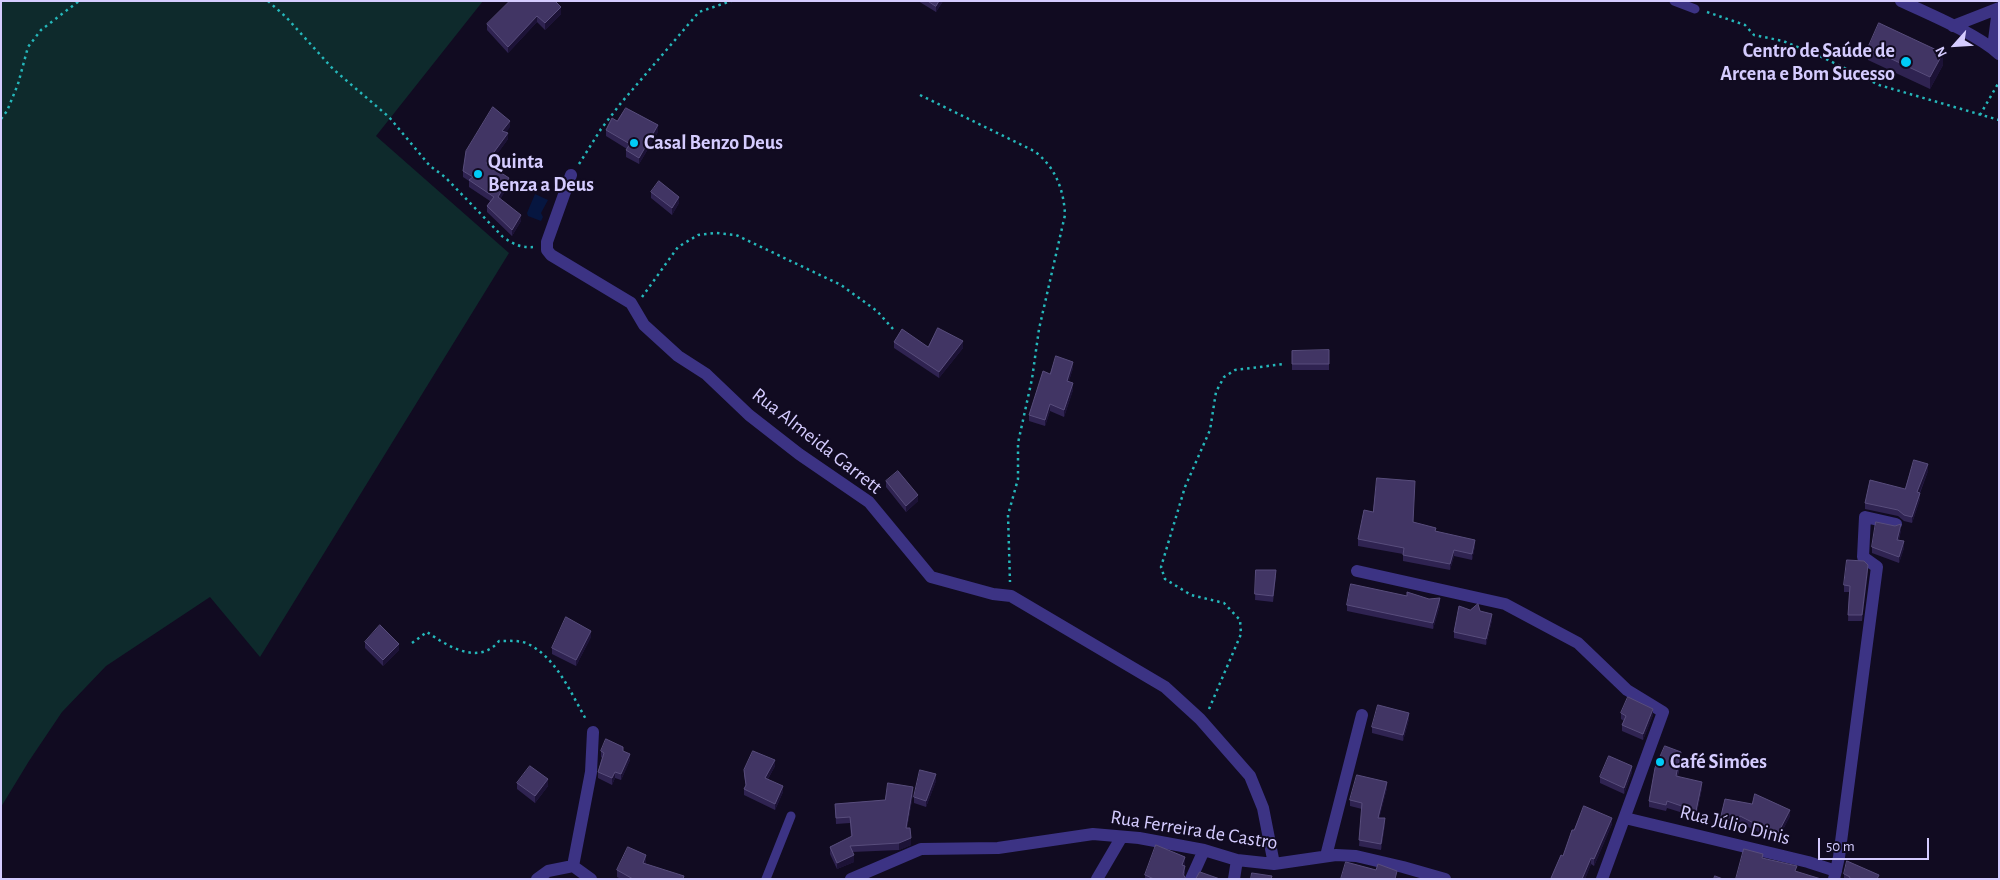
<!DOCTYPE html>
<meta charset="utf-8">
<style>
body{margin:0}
#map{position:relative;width:2000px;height:880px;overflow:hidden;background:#110b21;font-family:"Alegreya Sans",sans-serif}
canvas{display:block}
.frame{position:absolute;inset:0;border:2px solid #d5ccff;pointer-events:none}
.north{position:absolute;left:1930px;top:20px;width:50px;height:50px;-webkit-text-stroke:4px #110b21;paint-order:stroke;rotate:244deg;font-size:14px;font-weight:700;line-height:20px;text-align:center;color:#d5ccff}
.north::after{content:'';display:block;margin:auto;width:18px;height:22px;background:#d5ccff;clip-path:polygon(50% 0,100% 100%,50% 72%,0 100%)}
.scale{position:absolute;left:1818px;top:838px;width:111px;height:22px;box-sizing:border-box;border:2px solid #d5ccff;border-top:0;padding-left:6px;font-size:15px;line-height:18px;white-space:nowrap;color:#d5ccff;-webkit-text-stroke:4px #110b21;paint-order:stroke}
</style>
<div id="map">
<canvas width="2000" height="880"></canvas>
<div class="frame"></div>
<div class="north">N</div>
<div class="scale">50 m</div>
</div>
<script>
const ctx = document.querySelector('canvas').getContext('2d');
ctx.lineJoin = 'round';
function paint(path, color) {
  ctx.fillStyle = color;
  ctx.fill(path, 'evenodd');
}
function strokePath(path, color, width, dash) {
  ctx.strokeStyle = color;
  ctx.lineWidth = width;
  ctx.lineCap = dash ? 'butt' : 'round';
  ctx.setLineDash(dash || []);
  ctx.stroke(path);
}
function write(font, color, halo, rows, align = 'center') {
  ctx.font = font + ' "Alegreya Sans",sans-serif';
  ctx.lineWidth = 4;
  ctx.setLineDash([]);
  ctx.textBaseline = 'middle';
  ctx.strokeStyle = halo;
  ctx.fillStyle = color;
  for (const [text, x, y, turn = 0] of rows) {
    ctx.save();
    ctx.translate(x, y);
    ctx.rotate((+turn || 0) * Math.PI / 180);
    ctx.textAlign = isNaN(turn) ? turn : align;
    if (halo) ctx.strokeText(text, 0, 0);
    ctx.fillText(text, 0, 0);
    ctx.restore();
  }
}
const green = new Path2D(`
 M1,1H483L376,136L509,253L260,657L210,597L106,666L62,712L29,761L1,807Z`);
const water = new Path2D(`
 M535,194L548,200L541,213L543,217L541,221L528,216L527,213Z`);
const path = new Path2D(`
 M268,1L286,17L333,69L389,117L430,166L445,177L503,237C513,244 521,248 533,247
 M1707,12L1745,25L1754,35L1783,41L1822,57L1879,85L1999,120
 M920,95L1034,151C1055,166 1064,190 1065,215L1039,329L1032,379L1018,443V479L1008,515L1010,582
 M1980,115L1999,82
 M1,119L7,111L18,84L28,47L41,30L79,1
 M579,164L601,129L621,103L699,12L731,1
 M642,297L678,247L698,235L716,233L736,235L841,285L877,311L893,329
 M412,643L427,632C447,646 479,666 499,641C508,641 517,640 526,643C557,657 571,694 587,721
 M1209,709L1241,634L1240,620L1224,603L1191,595L1165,579L1161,567L1185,487L1210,430L1216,392L1224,377L1235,370L1284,364`);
const lane = new Path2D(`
 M1674,1L1695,9
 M766,879L791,816`);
const street = new Path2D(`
 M1901,1C1929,14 1977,34 1999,54
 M1953,26L1999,8
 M1993,48L1998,9
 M571,175L547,242V250L551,255L631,303L644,325L678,356L706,374L749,415L799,454L869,502L931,577L993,594L1011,596L1165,687L1200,719L1250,776L1263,808L1274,864
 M1357,571L1505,604L1578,643L1627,690L1663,712L1602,879
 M1625,818L1808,862L1836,871
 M1326,856L1362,715
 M573,866L591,772L593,732
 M537,879L548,871L573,866L591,879
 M851,879L921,849L998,848L1093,834L1139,838L1204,850L1237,860L1274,864L1336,855L1356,856L1403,867L1445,879
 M1097,879L1121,838
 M1191,879L1204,850
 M1234,879L1237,860
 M1834,879L1839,857L1877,567L1863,557L1865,517L1896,524`);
const wall = new Path2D(`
 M510,1L561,14L545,30L537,22L508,53L487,30V24Z
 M918,1H943L936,12Z
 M1868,48L1943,65L1930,89L1868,60Z
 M617,121L658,132L639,164L626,157V150L627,149L606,136V130Z
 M510,127L506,132L508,139L489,165L509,185L500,199L521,221L512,236L487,212V206L490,201L469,187V181L463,177V171Z
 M651,192L679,203L672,215L651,198Z
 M894,342L928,347L963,348L939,378L894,348Z
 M1329,350V370H1292V351Z
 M1073,368L1069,381L1073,390L1064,417L1050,411L1045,426L1029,421V415L1050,374Z
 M1928,471L1920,493V499L1912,523L1904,521L1898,516L1865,509V503L1905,489Z
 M886,481L918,501L906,512L886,487Z
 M1413,522L1475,546L1472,560L1454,556L1450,570L1403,561V554L1358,546V539Z
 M1901,530L1899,540L1904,548L1899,563L1872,553V547Z
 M1256,570L1276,576L1273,602L1255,600Z
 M1868,571L1862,621H1848L1849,592H1844V585Z
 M1407,596L1440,605L1433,629L1347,611V605Z
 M1470,610L1480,611L1492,620L1486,645L1454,638V632Z
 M591,637L576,666L552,654V648Z
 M365,642L399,650L383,666L365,648Z
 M1621,713L1653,715L1643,740L1622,731V725L1624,721L1621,719Z
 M1409,719L1403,741L1372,733V727Z
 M601,751H623L630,760L621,780L615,778L612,785L598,778V772L602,758L601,757Z
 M1681,759L1678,776L1702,788L1696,817L1667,808L1666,811L1649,807V801Z
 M775,766L768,779L783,792L775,810L744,795V789L746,786L744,776V770Z
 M1632,772L1624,794L1600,783V777Z
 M936,781L926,807L914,803V797Z
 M517,783L548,786L535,803L517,789Z
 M1387,788L1379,818L1385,824L1381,850L1359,846L1362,809L1350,806V800Z
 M913,794L907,828L911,845L899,850L852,852L854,862L837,869L830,854V847L851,837L850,823L836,824L835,804L885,800Z
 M1752,804L1790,816L1777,841L1740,823L1738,830L1720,826V820Z
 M1612,824L1594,866L1591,864L1585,879H1551L1563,856L1574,830Z
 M646,862L645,864L684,879H621L617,877V870Z
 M1185,863L1184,866L1185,873L1184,876L1186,879H1145V875Z
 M1844,874L1879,879H1844Z`);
const shadedWall = new Path2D(`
 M939,1H943L936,12V6Z
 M561,7V14L545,30V23Z
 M537,16V22L508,53V47Z
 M1943,53V65L1930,89V77Z
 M510,121V127L502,138V131Z
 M658,125V132L639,164V158Z
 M508,133V139L486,170V163Z
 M509,178V185L498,203V197Z
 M679,197V203L672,215V208Z
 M521,215V221L512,236V230Z
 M963,341V348L939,378V372Z
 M1073,362V368L1067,387V381Z
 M1073,383V390L1064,417V410Z
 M1050,404V411L1045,426V420Z
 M1928,464V471L1917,499V492Z
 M1920,493V499L1912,523V517Z
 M918,495V501L906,512V506Z
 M1901,524V530L1897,546V540Z
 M1475,540V546L1472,560V554Z
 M1904,541V548L1899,563V557Z
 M1454,550V556L1450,570V564Z
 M1868,565V571L1862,621V615Z
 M1440,598V605L1433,629V623Z
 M1492,614V620L1486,645V639Z
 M591,631V637L576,666V660Z
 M399,644V650L383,666V660Z
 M1653,709V715L1643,740V734Z
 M1409,713V719L1403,741V735Z
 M1681,752V759L1676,782V776Z
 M630,754V760L621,780V774Z
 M775,760V766L765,784V778Z
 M1632,766V772L1624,794V788Z
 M615,772V778L612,785V778Z
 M936,774V781L926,807V801Z
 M548,779V786L535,803V796Z
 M1387,782V788L1378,824V818Z
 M1702,782V788L1696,817V811Z
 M783,786V792L775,810V804Z
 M913,787V794L906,834V828Z
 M1790,810V816L1777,841V835Z
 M1740,816V823L1738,830V824Z
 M1385,818V824L1381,850V844Z
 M1612,818V824L1594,866V859Z
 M911,838V845L899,850V843Z
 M646,855V862L643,869V863Z
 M854,855V862L837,869V863Z
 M1185,857V863L1182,871V865Z
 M1591,858V864L1585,879H1582Z`);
const building = new Path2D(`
 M510,1H555L561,7L545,23L537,16L508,47L487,24Z
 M928,1H939L936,6Z
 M1879,23L1943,53L1930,77L1868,48Z
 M493,107L510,121L502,131L508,133L486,163L509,178L498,197L521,215L512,230L487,206L494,197L469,180L473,177L463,171L466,151Z
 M626,108L658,125L639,158L626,150L630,144L606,130L612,118L617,121Z
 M659,181L679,197L672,208L651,192Z
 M938,328L963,341L939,372L894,342L902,329L928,347Z
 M1329,350V364H1292V351Z
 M1056,356L1073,362L1067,381L1073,383L1064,410L1050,404L1045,420L1029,415L1043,371L1050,374Z
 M1914,460L1928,464L1917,492L1920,493L1912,517L1904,515L1898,510L1865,503L1870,480L1905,489Z
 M898,471L918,495L906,506L886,481Z
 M1377,478L1415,481L1413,522L1436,528L1435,531L1475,540L1472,554L1454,550L1450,564L1403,555L1404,548L1358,539L1364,510L1373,512Z
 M1876,522L1895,526L1901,524L1897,540L1904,541L1899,557L1872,547Z
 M1847,560L1864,561L1868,565L1862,615H1848L1850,586L1844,585Z
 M1256,570H1276L1273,596L1255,594Z
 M1351,584L1407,596V592L1429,599L1440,598L1433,623L1347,605Z
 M1478,604L1480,611L1492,614L1486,639L1454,632L1459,606L1470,610Z
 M566,617L591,631L576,660L552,648Z
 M380,625L399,644L383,660L365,642Z
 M1628,697L1653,709L1643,734L1622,725L1626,716L1621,713Z
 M1378,705L1409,713L1403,735L1372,727Z
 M606,739L623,747V751L630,754L621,774L615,772L612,778L598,772L604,753L601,751Z
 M1665,746L1681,752L1676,776L1702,782L1696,811L1667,801L1666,805L1649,801L1655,768Z
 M753,751L775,760L765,778L783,786L775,804L744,789L746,785L744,770Z
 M1609,756L1632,766L1624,788L1600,777Z
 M530,766L548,779L535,796L517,783Z
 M920,770L936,774L926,801L914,797Z
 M1357,775L1387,782L1378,818H1385L1381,844L1359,840L1362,803L1350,800Z
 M888,783L913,787L906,828H910L911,838L899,843L850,846L854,855L837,863L830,847L852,836L850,817L836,818L835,804L885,800Z
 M1755,794L1790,810L1777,835L1740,816L1738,824L1720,820L1725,799L1752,804Z
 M1584,806L1612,818L1594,859L1591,858L1582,879H1553L1551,878L1561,855L1563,856L1572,830H1574Z
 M1156,845L1185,857L1182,865L1185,866L1183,874L1186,879H1154L1145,875Z
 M628,847L646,855L643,863L684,876L683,879H633L617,870Z
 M1744,849L1763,854L1762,858L1797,866L1795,871L1821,879H1736Z
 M1847,861L1879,875L1877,879H1849L1850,877L1844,874Z
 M1346,862L1376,870L1378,864L1397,871L1395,879H1341Z
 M1200,872L1220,879H1196Z
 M1252,873L1272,876L1271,879H1251Z
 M1715,876L1723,879H1714Z`);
const markers = [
 [1906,62,6,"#00cbf7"],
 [634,143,5,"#00cbf7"],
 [478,174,5,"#00cbf7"],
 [1660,762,5,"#00cbf7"]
];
const poiNames = [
 ["Centro de Saúde de",1895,51,"right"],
 ["Arcena e Bom Sucesso",1895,74,"right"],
 ["Casal Benzo Deus",644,143],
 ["Quinta",488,162],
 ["Benza a Deus",488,185],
 ["Café Simões",1670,762]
];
const streetNames = [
 ["Rua Almeida Garrett",817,441,38],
 ["Rua Júlio Dinis",1735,825,14],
 ["Rua Ferreira de Castro",1194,830,9]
];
paint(green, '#0e2a2c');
paint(water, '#061640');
strokePath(path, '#25b7ba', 2.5, [2.5, 4]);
strokePath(lane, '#3c3384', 9);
strokePath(street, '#3c3384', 12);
paint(wall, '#2f2351');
paint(shadedWall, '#1c1236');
paint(building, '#413564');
strokePath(building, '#584d7c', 1);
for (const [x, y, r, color] of markers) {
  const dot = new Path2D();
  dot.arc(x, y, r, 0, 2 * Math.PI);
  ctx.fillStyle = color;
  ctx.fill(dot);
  strokePath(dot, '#110b21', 2);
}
write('bold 20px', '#d5ccff', '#110b21', poiNames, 'left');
write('20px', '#d5ccff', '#110b21', streetNames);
</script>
